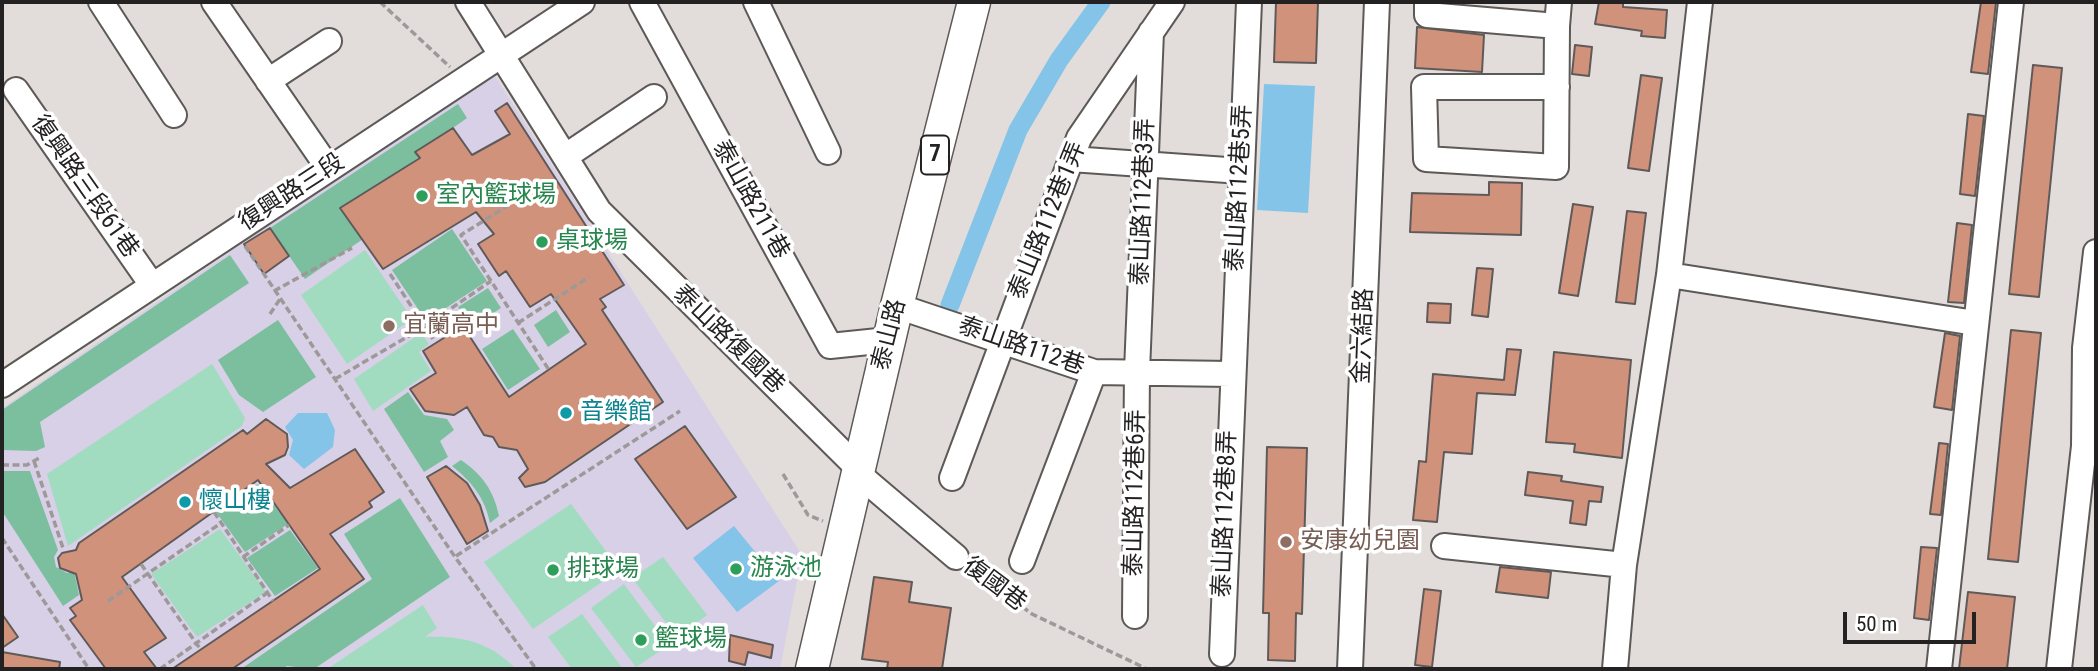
<!DOCTYPE html>
<meta charset="utf-8">
<style>
body{margin:0}
#map{position:relative;width:2098px;height:671px;overflow:hidden;background:#e2dddb;font-family:"Roboto Condensed",sans-serif}
canvas{display:block}
.frame{position:absolute;inset:0;border:4px solid #232121;pointer-events:none}
.scale{position:absolute;left:1843px;top:612px;width:133px;height:32px;box-sizing:border-box;border:4px solid #232121;border-top:0;padding-left:9px;font-size:21px;line-height:24px;white-space:nowrap;color:#232121;-webkit-text-stroke:5px #fff;paint-order:stroke}
</style>
<div id="map">
<canvas width="2098" height="671"></canvas>
<div class="frame"></div>
<div class="scale">50 m</div>
</div>
<script>
const ctx = document.querySelector('canvas').getContext('2d');
ctx.lineJoin = 'round';
function paint(path, color) {
  ctx.fillStyle = color;
  ctx.fill(path, 'evenodd');
}
function strokePath(path, color, width, dash) {
  ctx.strokeStyle = color;
  ctx.lineWidth = width;
  ctx.lineCap = dash ? 'butt' : 'round';
  ctx.setLineDash(dash || []);
  ctx.stroke(path);
}
function write(font, color, halo, rows, align = 'center') {
  ctx.font = font + ' "Roboto Condensed","Noto Sans TC",sans-serif';
  ctx.lineWidth = 7;
  ctx.setLineDash([]);
  ctx.textBaseline = 'middle';
  ctx.strokeStyle = halo;
  ctx.fillStyle = color;
  for (const [text, x, y, turn = 0] of rows) {
    ctx.save();
    ctx.translate(x, y);
    ctx.rotate((+turn || 0) * Math.PI / 180);
    ctx.textAlign = isNaN(turn) ? turn : align;
    if (halo) ctx.strokeText(text, 0, 0);
    ctx.fillText(text, 0, 0);
    ctx.restore();
  }
}
const education = new Path2D(`
 M495,76L802,555L780,669H2V408L395,139Z`);
const green = new Path2D(`
 M365,250L412,319L347,364L301,295Z
 M421,333L429,344L419,352L431,371L373,411L354,379Z
 M212,364L245,418L242,426L68,546L47,474Z
 M571,504L620,570L533,629L484,562Z
 M220,529L266,592L197,637L151,574Z
 M663,557L707,615L677,637L632,578Z
 M624,584L669,645L636,667L591,608Z
 M423,605L437,628L425,637C461,635 490,642 516,669H327Z
 M582,614L623,669H572L548,637Z`);
const forest = new Path2D(`
 M458,104L467,118L419,152L421,156L344,208L363,239L305,279L270,228Z
 M452,229L487,281L426,321L392,270Z
 M230,255L249,283L40,422L45,447L36,451L2,450V410Z
 M488,288L501,308L471,327L458,307Z
 M556,310L570,332L548,347L534,325Z
 M278,320L316,377L263,412L239,395L218,360Z
 M513,329L540,369L508,390L482,349Z
 M408,392L424,415L447,419L454,430L440,441L448,457L424,472L384,409Z
 M461,460C482,474 494,491 499,516L490,523C485,498 472,482 452,466Z
 M2,471H30L58,550L54,557L56,567L67,573L74,571L79,595L63,606L2,511Z
 M258,484L288,524L245,552L216,512Z
 M400,498L450,577L314,669L287,666L282,669H241L372,579L344,534Z
 M290,530L318,568L275,596L247,558Z`);
const water = new Path2D(`
 M1264,84L1315,86L1308,213L1257,210Z
 M298,413H327L335,430L333,447L304,469L289,455L293,440L285,427Z
 M734,526L779,581L737,612L693,558Z`);
const canal = new Path2D(`
 M950,305L1018,130L1059,60L1101,2`);
const building = new Path2D(`
 M1276,2H1318L1316,63L1274,62Z
 M1599,2H1623V7L1667,10L1665,38L1641,36L1642,31L1595,24Z
 M1981,2H1996L1988,74L1971,72Z
 M1417,27L1484,35L1482,72L1415,68Z
 M1575,45L1592,47L1589,76L1572,74Z
 M2033,65L2062,68L2039,297L2009,294Z
 M1641,75L1662,78L1649,171L1628,168Z
 M507,103L624,285L600,299L606,307L602,310L663,402L545,482L525,487L519,478L528,469L517,450L499,447L493,437L484,435L467,407L454,415L425,411L410,389L436,373L423,351L463,326L509,397L586,344L551,294L530,307L506,271L499,276L478,244L494,234L476,212L383,269L340,208L420,158L415,152L453,128L472,155L510,134L495,111Z
 M1968,114L1984,116L1975,196L1960,194Z
 M1489,182L1522,183L1521,235L1410,232L1412,193L1489,195Z
 M1573,204L1593,207L1578,296L1559,293Z
 M1627,211L1646,213L1635,304L1616,302Z
 M1957,223L1972,225L1964,303L1948,302Z
 M270,228L289,256L264,274L244,244Z
 M1477,268L1493,269L1488,317L1472,315Z
 M1428,303L1451,304L1450,323L1427,322Z
 M2011,330L2041,333L2018,562L1988,559Z
 M1945,333L1960,336L1952,410L1934,407Z
 M1507,349L1521,350L1515,395L1477,393L1472,454L1444,452L1437,522L1413,520L1419,461L1426,462L1433,374L1504,380Z
 M1554,352L1631,360L1622,458L1574,452L1575,444L1546,442Z
 M266,419L287,434L288,447L285,455L266,464L290,488L355,449L384,492L369,502L372,507L330,534L364,579L232,669H172L320,569L258,480L122,577L166,638L144,652L157,669H106L70,620L76,616L70,608L82,600L76,574L60,568L58,558L62,553L76,550L79,543L243,430L247,434Z
 M685,426L736,497L687,529L635,459Z
 M1939,443L1948,444L1941,515L1930,514Z
 M1267,447L1307,448L1302,614L1296,613L1295,661L1268,660L1269,613H1263Z
 M446,466L467,483L480,505L488,531L467,544L427,477Z
 M1528,472L1562,476L1561,481L1603,487L1601,502L1589,501L1586,525L1570,523L1573,501L1525,495Z
 M1921,547L1937,548L1929,620L1914,618Z
 M1500,567L1551,572L1548,598L1496,592Z
 M874,577L912,582L909,602L951,608L942,669H887L888,662L862,659Z
 M1424,589L1441,591L1432,667L1415,665Z
 M1968,592L2015,597L2007,669H1959Z
 M2,614L18,637L2,648Z
 M730,635L773,645L771,658L748,652L745,665L729,661Z
 M2,652L60,662L59,669H2Z`);
const path = new Path2D(`
 M380,2L450,67
 M536,188L461,235L549,370
 M245,246L455,557L536,669
 M390,274L433,339
 M274,291L352,248
 M270,314L280,299
 M518,323L589,277
 M335,379L424,327L491,281
 M34,461L63,548
 M2,465H27L39,458
 M783,474L808,515L823,521
 M214,512L273,601
 M2,538L89,669
 M456,556L680,411
 M243,557L289,525
 M141,564L201,650
 M972,569L1032,614L1147,669
 M108,601L221,523
 M160,669L267,593`);
const minor = new Path2D(`
 M101,2L174,115
 M214,2L329,169
 M468,2L599,211L858,468
 M642,2L830,346L888,340
 M756,2L828,152
 M1427,2V15L1557,26L1559,2
 M268,81L329,41
 M1557,87H1424L1426,159L1556,167L1557,26
 M16,90L152,285
 M566,156L654,97
 M1071,159L1241,171
 M1669,275L1975,323
 M897,306L1094,372L1231,374
 M2,385L582,2
 M857,473L956,557
 M952,478L1079,138L1172,2
 M1444,546L1624,565L1615,669
 M1022,561L1094,372
 M1624,565L1669,275L1700,2
 M1135,616L1137,371L1151,32
 M1222,654L1249,2
 M1350,669L1377,2
 M1939,669L2011,2
 M2059,669L2084,446L2085,348L2096,252`);
const major = new Path2D(`
 M812,669L897,306L974,2`);
const markers = [
 [422,196,7,"#2e9e5b"],
 [542,242,7,"#2e9e5b"],
 [389,326,7,"#8d6e63"],
 [566,413,7,"#0f9aa8"],
 [185,502,7,"#0f9aa8"],
 [1286,542,7,"#8d6e63"],
 [736,569,7,"#2e9e5b"],
 [553,570,7,"#2e9e5b"],
 [641,640,7,"#2e9e5b"]
];
const shields = [
 [935,155,28]
];
const shieldNames = [
 ["7",935,155]
];
const streetNames = [
 ["復興路三段61巷",84,187,55],
 ["泰山路112巷5弄",1240,188,-87],
 ["復興路三段",292,193,-33],
 ["泰山路211巷",750,200,61],
 ["泰山路112巷3弄",1144,202,-88],
 ["泰山路112巷1弄",1048,221,-68],
 ["泰山路",890,335,-76],
 ["金六結路",1364,336,-88],
 ["泰山路復國巷",728,340,44],
 ["泰山路112巷",1021,347,19],
 ["泰山路112巷6弄",1136,493,-89],
 ["泰山路112巷8弄",1226,514,-88],
 ["復國巷",994,585,37]
];
const leisureNames = [
 ["室內籃球場",436,196],
 ["桌球場",556,242],
 ["游泳池",750,569],
 ["排球場",567,570],
 ["籃球場",655,640]
];
const educationNames = [
 ["宜蘭高中",403,326],
 ["安康幼兒園",1300,542]
];
const cultureNames = [
 ["音樂館",580,413],
 ["懷山樓",199,502]
];
paint(education, '#d7d0e6');
paint(green, '#a2dcc0');
paint(forest, '#7bbf9f');
paint(water, '#84c4e8');
strokePath(canal, '#84c4e8', 19);
paint(building, '#d1927c');
strokePath(building, '#5f5a59', 2);
strokePath(minor, '#5d5957', 28);
strokePath(major, '#5d5957', 35);
strokePath(path, '#9d9998', 3.5, [7, 3.5]);
strokePath(minor, '#fff', 24);
strokePath(major, '#fff', 32);
for (const [x, y, r, color] of markers) {
  const dot = new Path2D();
  dot.arc(x, y, r, 0, 2 * Math.PI);
  ctx.fillStyle = color;
  ctx.fill(dot);
  strokePath(dot, '#fff', 2.5);
}
for (const [x, y, w] of shields) {
  const box = new Path2D();
  box.roundRect(x - w / 2, y - 19.5, w, 39, 5);
  ctx.fillStyle = '#fff';
  ctx.fill(box);
  strokePath(box, '#232121', 2);
}
write('bold 23px', '#232121', null, shieldNames);
write('24px', '#232121', '#fff', streetNames);
write('24px', '#27864d', '#fff', leisureNames, 'left');
write('24px', '#785e54', '#fff', educationNames, 'left');
write('24px', '#0d838f', '#fff', cultureNames, 'left');
</script>
